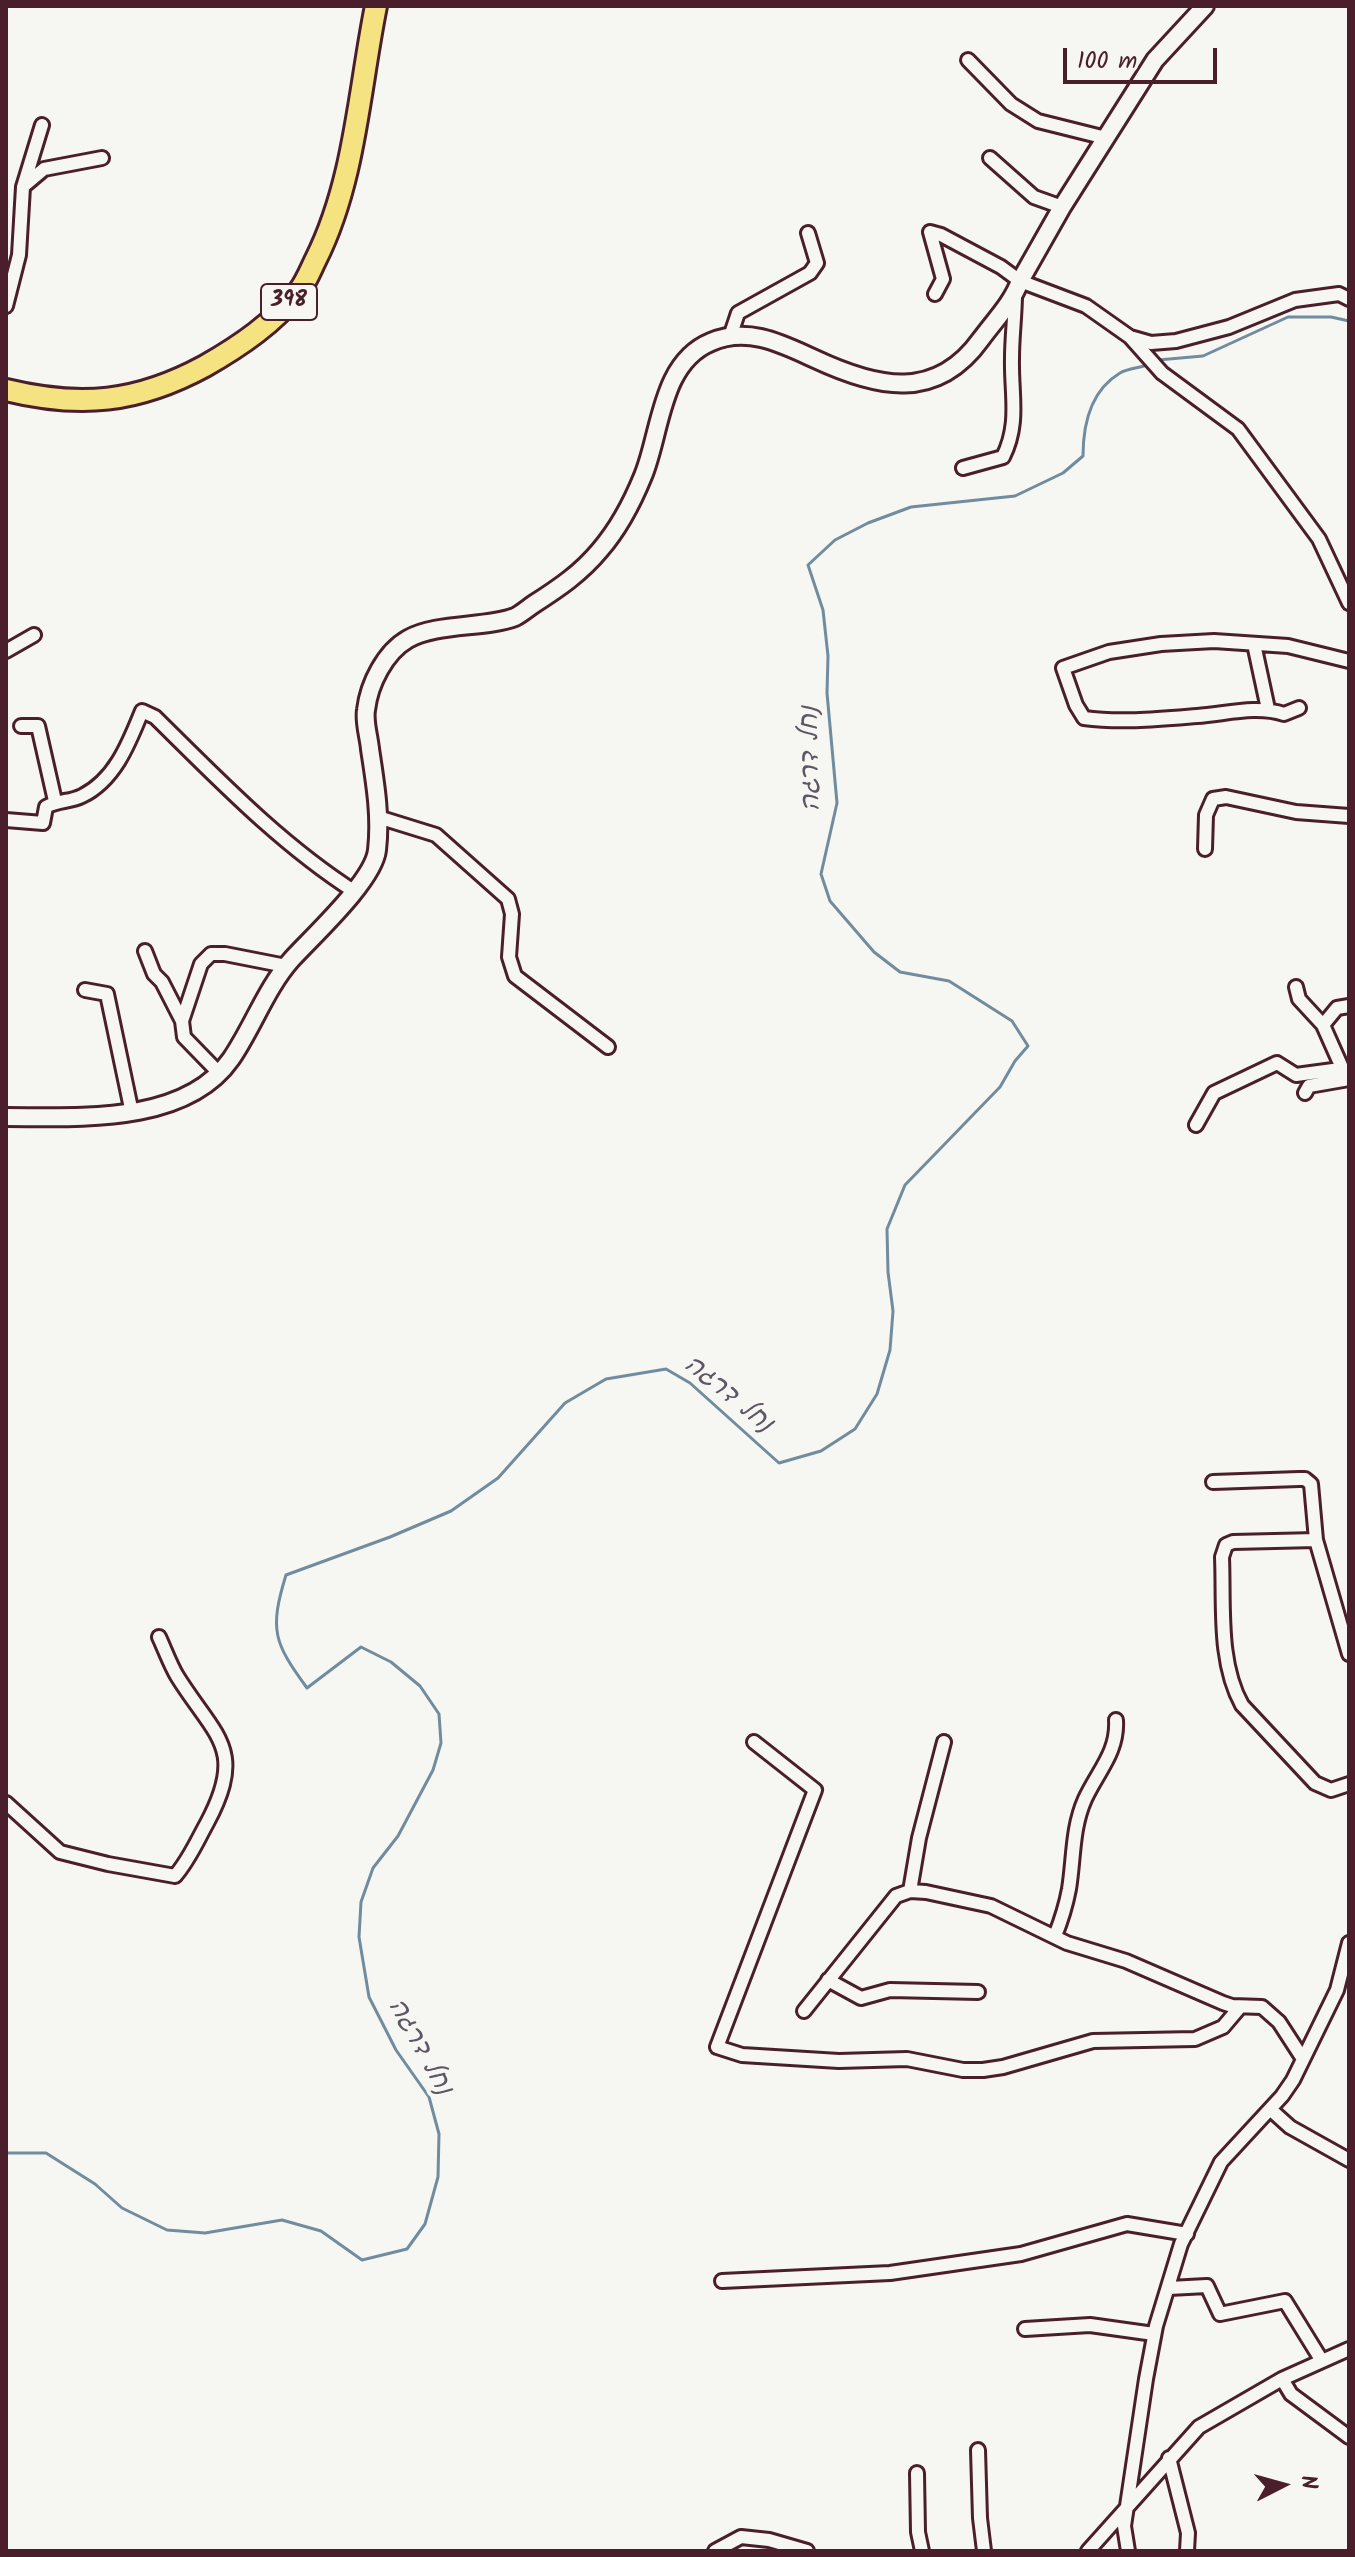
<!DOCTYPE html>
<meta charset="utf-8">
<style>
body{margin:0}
#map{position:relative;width:1355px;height:2557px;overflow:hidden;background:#f6f6f2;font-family:Kalam,sans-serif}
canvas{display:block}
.frame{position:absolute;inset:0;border:8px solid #4a1f2b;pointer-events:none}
.north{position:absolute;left:1243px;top:2445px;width:80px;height:80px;-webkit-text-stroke:6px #f6f6f2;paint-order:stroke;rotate:84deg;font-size:22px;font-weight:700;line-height:32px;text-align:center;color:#4a1f2b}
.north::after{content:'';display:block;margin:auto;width:28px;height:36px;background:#4a1f2b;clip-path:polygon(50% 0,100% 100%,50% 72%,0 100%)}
.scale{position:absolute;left:1063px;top:48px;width:154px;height:36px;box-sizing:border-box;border:4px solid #4a1f2b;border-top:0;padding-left:10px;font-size:24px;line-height:28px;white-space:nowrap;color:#4a1f2b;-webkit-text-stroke:6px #f6f6f2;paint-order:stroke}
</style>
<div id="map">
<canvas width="1355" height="2557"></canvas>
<div class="frame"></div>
<div class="north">N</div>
<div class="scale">100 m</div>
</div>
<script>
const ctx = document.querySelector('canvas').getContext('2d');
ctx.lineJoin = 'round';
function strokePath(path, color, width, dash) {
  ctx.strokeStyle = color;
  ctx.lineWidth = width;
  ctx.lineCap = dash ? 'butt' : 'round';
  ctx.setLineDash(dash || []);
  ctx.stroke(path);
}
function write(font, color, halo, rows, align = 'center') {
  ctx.font = font + ' Kalam,"Playpen Sans Hebrew",sans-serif';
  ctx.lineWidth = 8;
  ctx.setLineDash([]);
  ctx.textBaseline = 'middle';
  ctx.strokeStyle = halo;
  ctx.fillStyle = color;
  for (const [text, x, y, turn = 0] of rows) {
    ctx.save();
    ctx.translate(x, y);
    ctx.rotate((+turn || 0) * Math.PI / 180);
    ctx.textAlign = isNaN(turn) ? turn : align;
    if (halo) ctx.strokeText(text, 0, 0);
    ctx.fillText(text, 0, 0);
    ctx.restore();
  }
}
const stream = new Path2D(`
 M1158,360L1203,356L1288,317H1331L1349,321
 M6,2153H46L95,2184L122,2208L167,2230L205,2233L282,2220L321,2231L362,2260L407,2249L425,2224L438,2177L439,2134L429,2097L396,2050L369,1997L359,1937L361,1902L373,1868L398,1836L433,1770L441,1743L439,1714L420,1686L391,1662L361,1647L307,1688C274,1643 269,1630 286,1575L390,1537L451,1511L498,1478L565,1403L606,1379L666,1369L690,1383L779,1463L821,1451L855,1429L877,1394L890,1350L893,1311L888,1272L887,1229L905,1185L1000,1087L1015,1061L1028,1046L1012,1021L949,981L900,972L874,952L830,901L821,874L837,803L827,693L828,656L823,610L808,565L835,540L868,523L911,507L1015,496L1063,473L1083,456C1083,424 1090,391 1120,373C1126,369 1137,368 1144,366`);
const minor = new Path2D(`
 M968,60L1011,104L1038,121L1106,138
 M990,158L1034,197L1062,207
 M25,185L44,169L102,158
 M935,294L943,279L930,232L941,235L1001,267L1020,281L1086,306L1130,337L1151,343L1176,341L1229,327L1295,300L1339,294L1349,299
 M6,306L19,255L23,187L42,125
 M730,337L738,313L810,273L817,263L808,233
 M1130,337L1162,373L1238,429L1319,539L1349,603
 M963,468L1003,457C1020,423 1011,394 1012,358C1012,336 1015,315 1015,294
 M1254,644L1268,709
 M6,651L34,635
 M1299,708L1284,714C1256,705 1226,714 1197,716C1160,719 1120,723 1084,718L1076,705L1063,668L1109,652L1161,644L1214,641L1288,646L1349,661
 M21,726H38L55,801
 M378,817L436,835L508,899L512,914L509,957L515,976L608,1047
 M6,820L43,823L46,807C58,800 70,802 82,796C115,780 129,743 142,711L155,717C218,779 280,844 355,892
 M1205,849L1206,815L1213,799L1226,797L1296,812L1349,816
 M145,951L154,974L162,982L182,1021
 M1296,987L1299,999L1323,1025L1343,1070
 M85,990L107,994L132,1113
 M1323,1025L1337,1008L1349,1006
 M219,1073L184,1037L182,1021L201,964L211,954H225L286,966
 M1305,1093L1309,1086L1349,1079
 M1196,1125L1214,1093L1277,1063L1296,1075L1333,1070H1349
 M1213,1482L1299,1479H1305L1311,1484L1316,1540L1349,1654
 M1316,1540L1233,1542L1226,1545L1222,1557C1224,1605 1218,1662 1242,1705L1315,1783L1331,1790L1349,1784
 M754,1742L815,1790L717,2047L742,2055L839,2061L907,2059L963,2070H983L1003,2067L1093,2041L1195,2039L1223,2027L1240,2007
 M6,1803L60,1852L108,1864L175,1876C189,1860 197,1841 207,1823C247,1748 215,1737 177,1676C170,1664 165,1650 159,1637
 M910,1891L919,1838L944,1742
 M1055,1936C1061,1921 1066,1905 1069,1889C1074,1858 1072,1828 1085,1799C1098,1771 1118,1752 1116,1720
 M828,1980L861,1998L890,1990L978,1992
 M804,2011L896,1896L910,1891L926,1892L991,1906L1067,1943L1126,1961L1223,2003L1232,2006L1262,2007L1279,2022L1303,2059
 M1270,2109L1290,2127L1349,2160
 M722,2281L890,2273L1021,2254L1127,2224L1187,2234
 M1169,2288L1207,2286L1220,2314L1285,2301L1322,2361
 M1025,2329L1090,2325L1154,2334
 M1282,2379L1291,2394L1349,2437
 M978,2450L980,2518L984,2551
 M1169,2458L1188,2533L1187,2551
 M917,2473L918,2532L922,2551
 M715,2551L741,2537L769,2540L807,2551
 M1088,2551L1199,2427L1282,2379L1349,2349
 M1128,2551L1124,2526L1146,2379L1156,2326L1181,2244L1221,2162L1282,2096L1293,2080L1337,1990L1349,1943`);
const tertiary = new Path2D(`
 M6,1117C77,1117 185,1125 231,1059C253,1027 266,988 292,959C314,935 374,880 377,850C381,816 375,782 370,749C369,737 364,722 366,710C369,684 385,652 408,639C435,623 487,628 515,617C521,614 528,608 534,604C559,588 581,573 600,550C619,528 632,503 643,476C661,433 660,363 711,342C748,326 782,344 815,359C877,388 936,402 981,339C995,320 1012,303 1020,281L1062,207L1155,60L1205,6`);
const primary = new Path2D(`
 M6,390C80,408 137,403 205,366C240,346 274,323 299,291C306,282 311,269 316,259C355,181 359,90 376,6`);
const shields = [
 [289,302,56]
];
const shieldNames = [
 ["398",289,302]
];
const waterNames = [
 ["נחל דרגה",813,759,-91],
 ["נחל דרגה",727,1396,39],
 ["נחל דרגה",418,2048,61]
];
strokePath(stream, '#718c9f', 3);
strokePath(minor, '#4a1f2b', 18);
strokePath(tertiary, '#4a1f2b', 22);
strokePath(primary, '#4a1f2b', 26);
strokePath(minor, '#f6f6f2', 12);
strokePath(tertiary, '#f6f6f2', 16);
strokePath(primary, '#f5e382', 20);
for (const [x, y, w] of shields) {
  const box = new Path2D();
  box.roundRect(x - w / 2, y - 18, w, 36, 6);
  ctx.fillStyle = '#f6f6f2';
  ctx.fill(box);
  strokePath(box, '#4a1f2b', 2);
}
write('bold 22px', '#4a1f2b', null, shieldNames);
write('italic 26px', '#5e5565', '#f6f6f2', waterNames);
</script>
